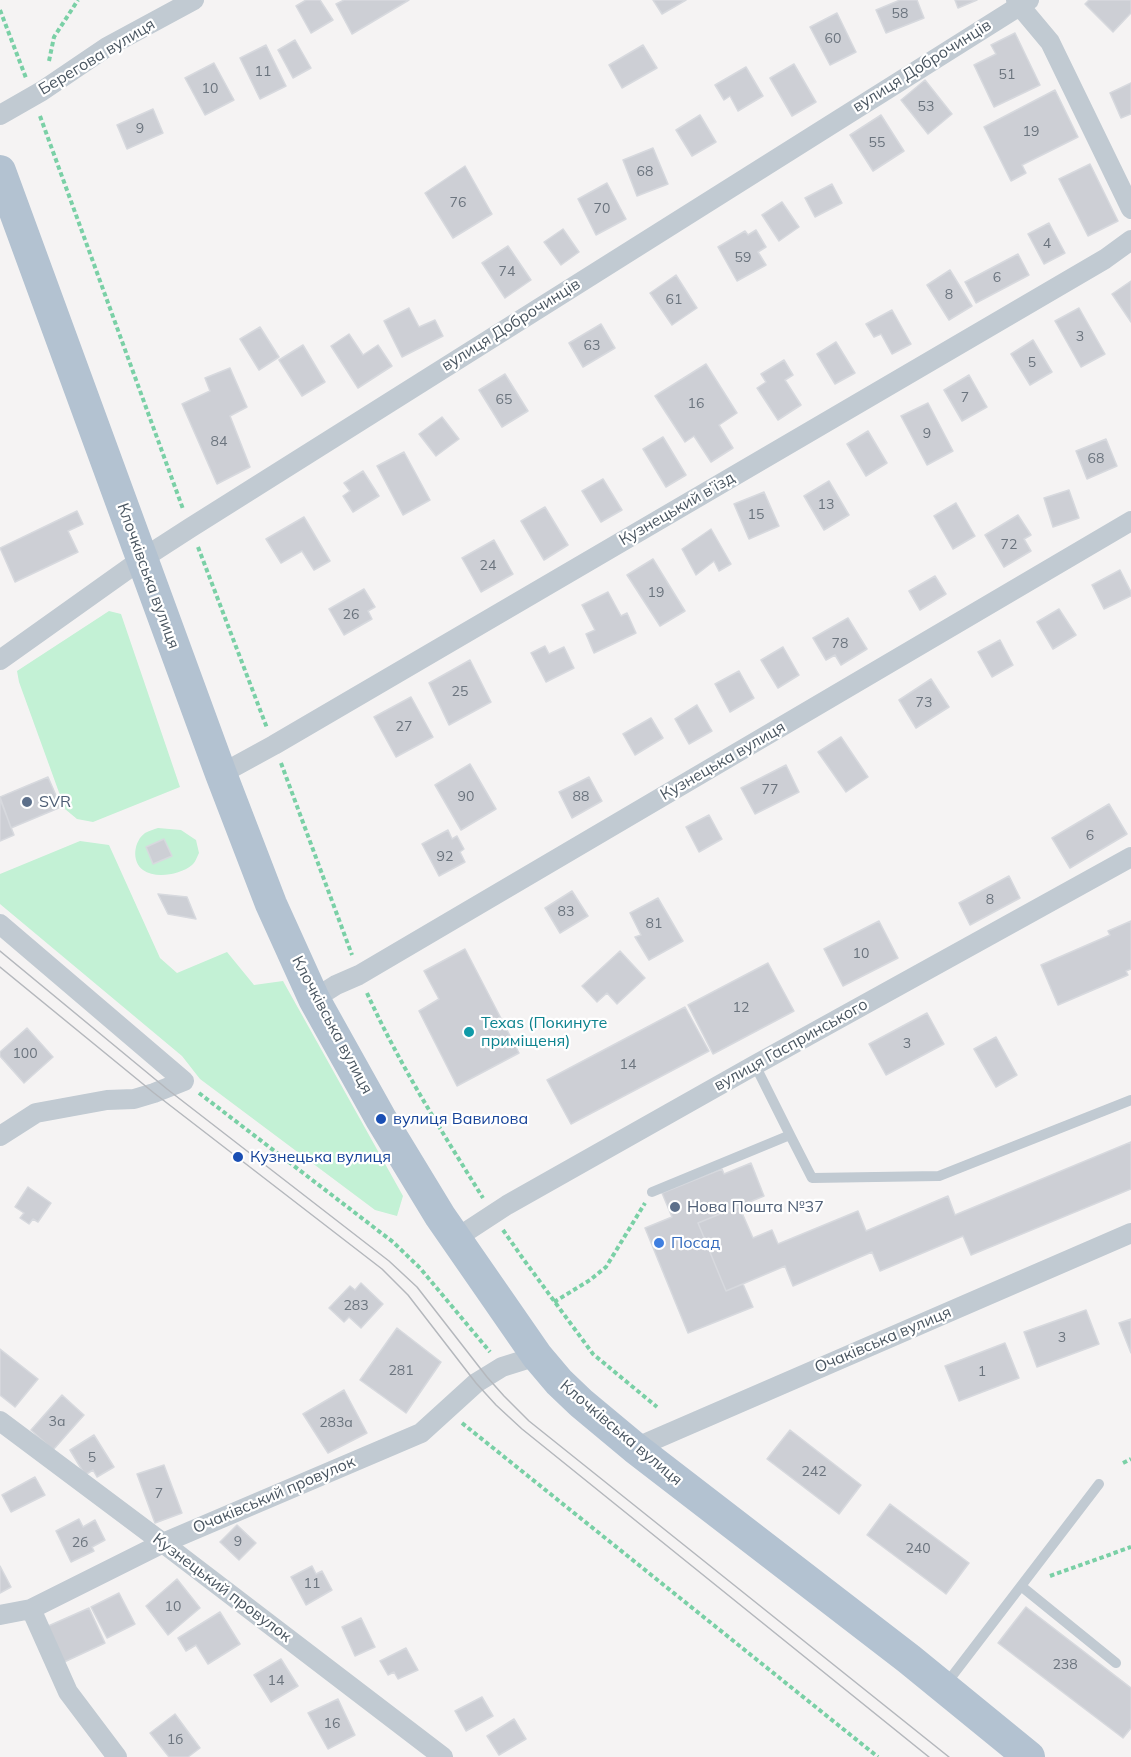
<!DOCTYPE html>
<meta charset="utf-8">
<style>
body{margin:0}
canvas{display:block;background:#f5f3f3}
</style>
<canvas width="1131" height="1757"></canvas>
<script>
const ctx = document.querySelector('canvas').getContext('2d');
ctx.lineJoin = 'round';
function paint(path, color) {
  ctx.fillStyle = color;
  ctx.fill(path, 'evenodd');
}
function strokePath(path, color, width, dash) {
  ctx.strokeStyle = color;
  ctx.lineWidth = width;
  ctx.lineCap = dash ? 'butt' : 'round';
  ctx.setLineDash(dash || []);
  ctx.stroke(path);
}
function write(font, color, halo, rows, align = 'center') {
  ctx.font = font + ' Mulish,sans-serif';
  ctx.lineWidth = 4.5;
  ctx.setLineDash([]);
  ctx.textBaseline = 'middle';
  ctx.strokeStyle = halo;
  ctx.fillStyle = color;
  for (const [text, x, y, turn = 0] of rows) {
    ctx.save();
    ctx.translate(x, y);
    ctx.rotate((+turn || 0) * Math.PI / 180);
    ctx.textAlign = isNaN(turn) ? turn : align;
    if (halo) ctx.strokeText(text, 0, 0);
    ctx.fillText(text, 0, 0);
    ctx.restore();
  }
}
const green = new Path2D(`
 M109,611L121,614L180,787L93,822L77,819L65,809L19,682L17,671Z
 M158,828L181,830L196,840L199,853C197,857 195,863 192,865C180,875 155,879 143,870C131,861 134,841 145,833C149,831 154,829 158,828Z
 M80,841L109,845L160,958L177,973L227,952L254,985L283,981L403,1196L397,1216L375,1210L200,1079L182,1056L0,904V874Z`);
const building = new Path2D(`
 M306,0H320L333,20L311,33L296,6Z
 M344,0H409L352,34L336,4Z
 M653,0H686L662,14Z
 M900,0H917L924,18L886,33L876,10Z
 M955,0H977L958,8Z
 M1089,0H1131V13L1113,32L1085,4Z
 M837,13L856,52L830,65L810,27Z
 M1015,33L1040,85L994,107L974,65L996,54L991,45Z
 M295,40L311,68L293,78L278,50Z
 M266,45L286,86L260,99L240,58Z
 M643,45L657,68L622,88L609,65Z
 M214,63L234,100L205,115L185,78Z
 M794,64L816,102L792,116L770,78Z
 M746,67L763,96L738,111L730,96L724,100L715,85Z
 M925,80L952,114L928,134L901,100Z
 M1131,83V114L1121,118L1110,93Z
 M1055,90L1078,137L1022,165L1026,173L1011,181L984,127Z
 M153,109L163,133L127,149L117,125Z
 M700,115L716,142L692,156L676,130Z
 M881,115L904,151L873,171L850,135Z
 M653,148L668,184L637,196L623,160Z
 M1090,164L1118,221L1088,236L1059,179Z
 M465,166L492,214L453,238L425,193Z
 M607,183L626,219L596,235L578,199Z
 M832,184L842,203L815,217L805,198Z
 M782,202L799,227L779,241L762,215Z
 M1049,223L1065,253L1044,264L1028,234Z
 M563,229L579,252L561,265L544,242Z
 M756,230L766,247L758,252L766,265L737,281L718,247L745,231L748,235Z
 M508,246L531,280L505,298L482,263Z
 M1018,254L1029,275L976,303L965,282Z
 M950,270L972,306L949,320L927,285Z
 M676,275L697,308L672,325L650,293Z
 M1131,281V322L1112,294Z
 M409,308L419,327L435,320L443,336L402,357L384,321Z
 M1079,308L1105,354L1081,367L1055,321Z
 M892,310L911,344L892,354L881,334L874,337L866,324Z
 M601,324L615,348L583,367L569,343Z
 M260,327L279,357L259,370L240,339Z
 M349,334L363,355L378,345L392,366L358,388L331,346Z
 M1033,340L1052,372L1030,385L1011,354Z
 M836,342L855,373L835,384L817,354Z
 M303,345L325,382L302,396L279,360Z
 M784,360L793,375L785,380L801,405L778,420L757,388L766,382L761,374Z
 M706,364L737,413L719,425L733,448L711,462L694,436L685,442L655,396Z
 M230,368L247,407L230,416L250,467L217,484L182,404L210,391L205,378Z
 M505,374L528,411L502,427L479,390Z
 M969,375L987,407L962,421L944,390Z
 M928,403L953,451L927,465L901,416Z
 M442,417L459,439L436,456L419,434Z
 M868,431L887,463L866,476L847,444Z
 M663,437L686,475L666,487L643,449Z
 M1106,439L1117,466L1087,479L1076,451Z
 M404,452L430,500L403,515L377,466Z
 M363,471L379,496L353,512L343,496L350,491L344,483Z
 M603,479L622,510L601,522L582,491Z
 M829,481L849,515L824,530L804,496Z
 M1069,490L1079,518L1053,527L1044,498Z
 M764,492L779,526L749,539L734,504Z
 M956,503L975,536L953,549L934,516Z
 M545,507L568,545L544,560L521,521Z
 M77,511L83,524L68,531L78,552L15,582L0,548Z
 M1018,515L1031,535L1024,539L1031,551L1004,567L985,535Z
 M304,517L330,561L314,570L302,551L281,563L266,539Z
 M711,529L731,564L719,571L714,561L696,575L682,549Z
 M494,540L513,574L481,592L462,558Z
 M653,559L685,611L660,626L627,575Z
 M1120,570L1131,592V596L1104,609L1092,585Z
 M935,576L946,594L920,610L909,591Z
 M364,589L375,607L368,611L372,619L344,635L329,609Z
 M608,592L621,616L627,613L636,633L594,653L586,634L595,630L582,605Z
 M1059,609L1076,635L1053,649L1037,622Z
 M848,618L867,649L841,665L835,655L826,660L813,638Z
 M1000,640L1013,665L992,677L978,652Z
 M545,646L549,654L564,647L574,668L546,682L531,653Z
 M783,647L799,675L778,688L761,660Z
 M470,660L491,702L449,725L429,683Z
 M739,671L754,698L730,712L715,684Z
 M931,679L949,707L916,728L899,700Z
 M411,697L433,737L396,757L374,717Z
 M697,705L712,731L689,744L675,719Z
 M651,718L663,738L635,755L623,734Z
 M841,737L868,777L846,792L818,752Z
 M470,764L496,809L461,830L435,785Z
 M786,765L799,792L755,814L741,788Z
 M48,777L61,807L11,828L0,797Z
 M589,777L602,801L572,818L559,792Z
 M0,799L14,835L0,841Z
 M1109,804L1127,834L1070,868L1052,838Z
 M709,815L722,839L699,852L686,827Z
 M448,830L452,839L457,836L464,849L460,852L465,862L439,876L422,844Z
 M164,839L172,856L153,864L146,847Z
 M1009,876L1020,898L970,925L959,903Z
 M572,891L588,916L560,933L545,908Z
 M158,894L187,897L196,919L168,914Z
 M658,898L683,941L649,960L635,937L641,935L630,913Z
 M879,921L898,958L843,986L824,949Z
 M1131,921V969L1126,971L1128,975L1058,1005L1041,965L1110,935L1108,931Z
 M465,949L519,1053L457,1086L419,1011L439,999L424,971Z
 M620,951L645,978L617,1004L607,993L597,1002L582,986Z
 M768,963L794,1011L713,1054L688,1005Z
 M685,1007L709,1051L571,1124L547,1080Z
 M927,1013L944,1044L886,1075L869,1044Z
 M27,1028L53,1057L24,1083L0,1056V1052Z
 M996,1037L1017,1075L996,1087L974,1049Z
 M1131,1142V1189L971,1255L963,1236L880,1271L872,1252L793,1286L785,1266L726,1291L698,1223L739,1206L753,1238L772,1230L778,1244L858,1211L866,1231L948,1196L955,1215Z
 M751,1163L764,1196L698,1223L726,1291L743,1284L753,1307L688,1333L645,1228L672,1217L662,1193L722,1169L724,1174Z
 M28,1187L51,1203L38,1222L33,1219L29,1224L20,1218L24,1213L15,1207Z
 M361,1283L383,1304L361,1328L349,1317L344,1322L329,1308L350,1286L355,1290Z
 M1086,1310L1099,1344L1037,1367L1024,1332Z
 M1131,1319V1353L1119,1323Z
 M397,1328L441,1362L406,1413L360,1380Z
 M1005,1343L1019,1378L959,1401L945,1366Z
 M0,1349L38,1379L15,1407L0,1395Z
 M344,1390L367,1433L328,1453L303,1414Z
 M62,1395L84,1415L53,1450L31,1430Z
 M790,1430L861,1485L839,1514L767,1459Z
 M94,1435L114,1467L97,1477L93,1470L85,1475L70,1450Z
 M164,1465L182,1513L155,1523L137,1474Z
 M35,1477L45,1495L11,1512L2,1495Z
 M890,1504L969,1563L946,1594L867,1535Z
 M79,1519L83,1527L95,1520L105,1540L92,1547L94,1551L71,1562L56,1531Z
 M237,1525L256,1543L239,1560L220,1542Z
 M0,1566L11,1587L0,1593Z
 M312,1566L316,1574L322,1571L332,1590L306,1605L291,1577Z
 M177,1579L200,1608L168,1635L146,1606Z
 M119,1593L135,1624L107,1638L91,1607Z
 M1026,1607L1131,1688V1728L1123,1738L998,1643Z
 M89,1608L105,1643L62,1663L46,1627Z
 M220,1612L240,1644L208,1664L196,1645L186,1651L178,1638Z
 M361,1618L375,1647L355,1656L342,1627Z
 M406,1648L418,1670L398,1679L394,1672L388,1675L380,1661Z
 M281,1659L298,1686L271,1702L254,1675Z
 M482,1697L493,1716L466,1731L455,1711Z
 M338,1699L355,1735L328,1749L308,1713Z
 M175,1714L200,1748L188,1757H169L150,1733Z
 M514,1719L526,1739L499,1755L487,1736Z`);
const path = new Path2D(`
 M0,10L26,78
 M49,61L54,37L78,0
 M40,116L183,509
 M198,547L267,728
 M281,763L352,955
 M367,993C399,1064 442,1132 483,1198
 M199,1093L393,1242L420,1268L490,1352
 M503,1230L524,1260L593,1354L657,1407
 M554,1302L590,1280L606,1267L645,1203
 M462,1423L878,1757
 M1123,1463L1131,1459
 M1050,1576L1131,1547`);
const lane = new Path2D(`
 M755,1065L790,1135
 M652,1192L790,1135L812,1178L939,1176L1131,1100
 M1021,1586L1116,1663
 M946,1684L1099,1484`);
const street = new Path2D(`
 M1016,0L1019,5L1050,42L1131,209
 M0,115L42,91L107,47L194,0
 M0,660L142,559L190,528L1029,0
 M221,774L274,745L1105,259L1131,240
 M0,924L184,1081L154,1093L134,1099L107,1100L36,1113L0,1136
 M314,999L336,985L359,975L1131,521
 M455,1239L507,1205L755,1065L1131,857
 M0,1421L163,1543L443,1757
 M635,1448L1131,1233
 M31,1609L68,1692L117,1757
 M0,1615L31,1609L163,1543L421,1433L476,1383L502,1367L537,1356`);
const primary = new Path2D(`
 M0,171L221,774L271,904L314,999L381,1119L440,1216L537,1356L559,1382L581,1403L635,1448L909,1659L1029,1757`);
const tram = new Path2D(`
 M0,951L167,1089L389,1261L417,1287L487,1377L504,1396L529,1421L949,1757
 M0,967L154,1093L382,1269L408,1295L476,1383L496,1405L522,1429L929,1757`);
const markers = [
 [27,802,6,"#5c6f8a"],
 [469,1032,6,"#0f9aa8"],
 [381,1119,6,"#1a4fb4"],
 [238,1157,6,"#1a4fb4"],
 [675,1207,6,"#5c6f8a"],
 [659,1243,6,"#3f7fe0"]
];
const numberNames = [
 ["58",900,14],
 ["60",833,39],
 ["11",263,72],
 ["51",1007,75],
 ["10",210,89],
 ["53",926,107],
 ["9",140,129],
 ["19",1031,132],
 ["55",877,143],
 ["68",645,172],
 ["76",458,203],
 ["70",602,209],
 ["4",1047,244],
 ["59",743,258],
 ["74",507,272],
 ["6",997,278],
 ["8",949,295],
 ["61",674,300],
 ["3",1080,337],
 ["63",592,346],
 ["5",1032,363],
 ["7",965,398],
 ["65",504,400],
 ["16",696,404],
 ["9",927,434],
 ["84",219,442],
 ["68",1096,459],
 ["13",826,505],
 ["15",756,515],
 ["72",1009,545],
 ["24",488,566],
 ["19",656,593],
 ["26",351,615],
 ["78",840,644],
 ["25",460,692],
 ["73",924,703],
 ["27",404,727],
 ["77",770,790],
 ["90",466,797],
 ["88",581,797],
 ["6",1090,836],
 ["92",445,857],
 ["8",990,900],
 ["83",566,912],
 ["81",654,924],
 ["10",861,954],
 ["12",741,1008],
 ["3",907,1044],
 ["100",25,1054],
 ["14",628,1065],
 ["283",356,1306],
 ["3",1062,1338],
 ["281",401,1371],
 ["1",982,1372],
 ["3а",57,1422],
 ["283а",336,1423],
 ["5",92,1458],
 ["242",814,1472],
 ["7",159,1494],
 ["9",238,1542],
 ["2б",80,1543],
 ["240",918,1549],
 ["11",312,1584],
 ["10",173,1607],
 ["238",1065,1665],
 ["14",276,1681],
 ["16",332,1724],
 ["1б",175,1740]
];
const streetNames = [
 ["Берегова вулиця",97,57,-31],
 ["вулиця Доброчинців",922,66,-32],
 ["вулиця Доброчинців",511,325,-32],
 ["Кузнецький в’їзд",677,509,-30],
 ["Клочківська вулиця",148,576,70],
 ["Кузнецька вулиця",723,761,-30],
 ["Клочківська вулиця",332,1025,62],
 ["вулиця Гаспринського",791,1045,-29],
 ["Очаківська вулиця",883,1340,-23],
 ["Клочківська вулиця",621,1433,40],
 ["Очаківський провулок",274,1495,-23],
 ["Кузнецький провулок",222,1588,37]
];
const serviceNames = [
 ["SVR",39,802],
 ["Нова Пошта №37",687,1207]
];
const cultureNames = [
 ["Texas (Покинуте",481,1023],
 ["приміщеня)",481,1041]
];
const transitNames = [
 ["вулиця Вавилова",393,1119],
 ["Кузнецька вулиця",250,1157]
];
const shopNames = [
 ["Посад",671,1243]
];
paint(green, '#c3f1d5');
paint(building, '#cdcfd5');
strokePath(building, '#d7d9de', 1.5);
strokePath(path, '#7ad0a6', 4, [4.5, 3]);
strokePath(lane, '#c1cad2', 10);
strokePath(street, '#c1cad2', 20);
strokePath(primary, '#b3c2d1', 32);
strokePath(tram, '#b5b8bd', 1.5);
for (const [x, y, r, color] of markers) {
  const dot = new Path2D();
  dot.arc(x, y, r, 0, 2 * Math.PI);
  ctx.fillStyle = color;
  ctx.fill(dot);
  strokePath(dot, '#fff', 2);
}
write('14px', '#6b747e', null, numberNames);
write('16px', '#4a5661', '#fff', streetNames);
write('16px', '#4e5e75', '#fff', serviceNames, 'left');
write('16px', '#0d838f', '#fff', cultureNames, 'left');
write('16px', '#164399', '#fff', transitNames, 'left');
write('16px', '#366cbe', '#fff', shopNames, 'left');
</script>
